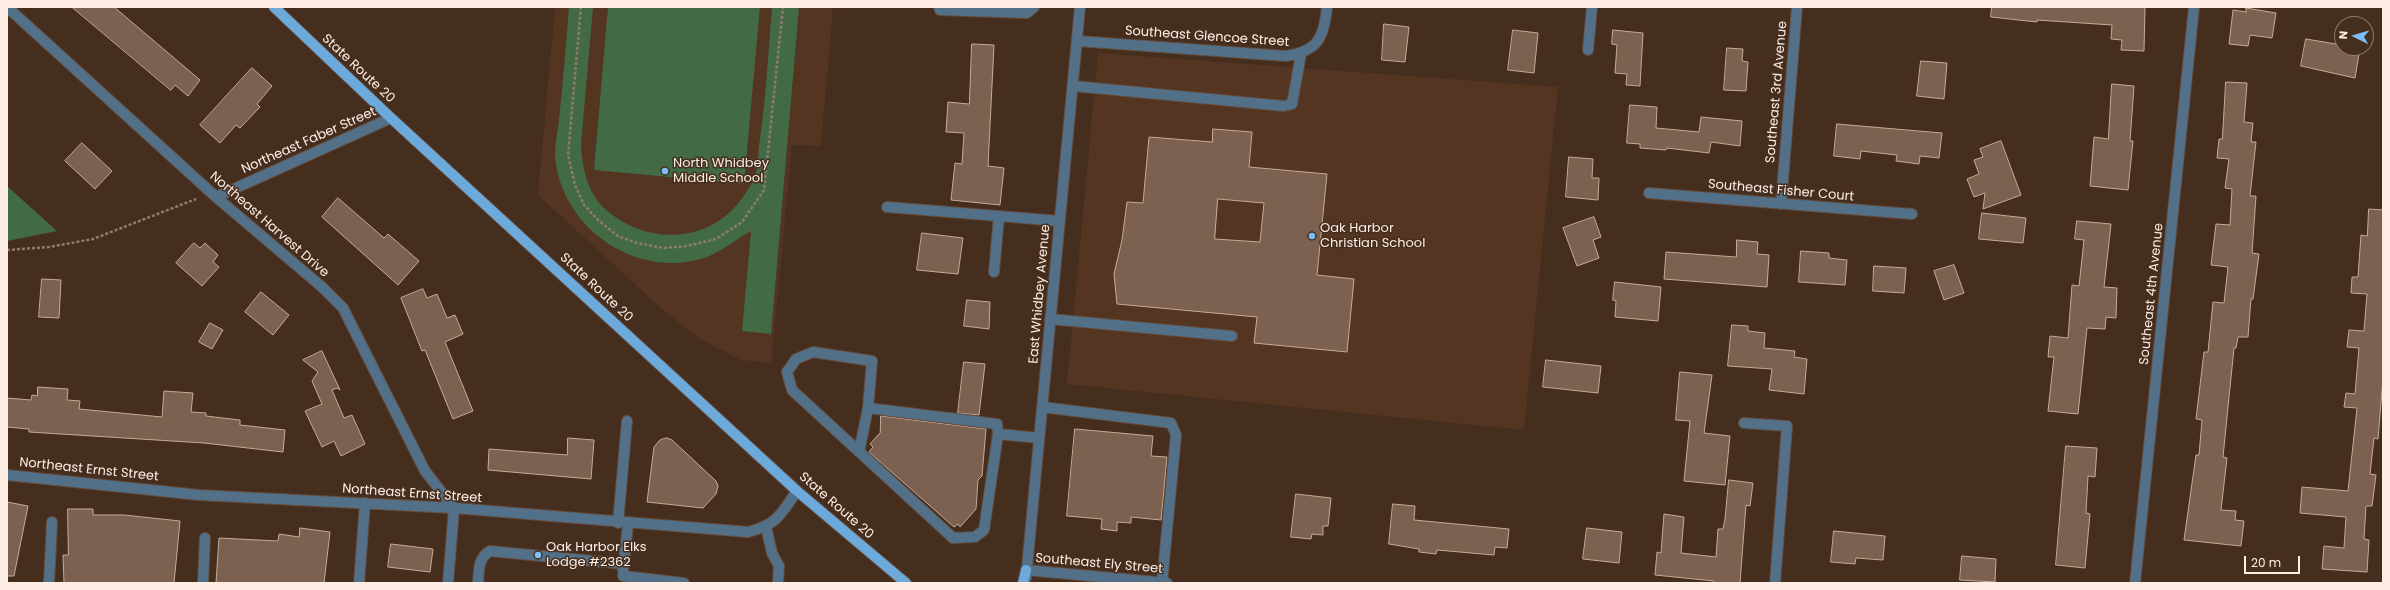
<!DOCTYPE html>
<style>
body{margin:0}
#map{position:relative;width:2390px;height:590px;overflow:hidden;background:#462e1f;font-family:Poppins,sans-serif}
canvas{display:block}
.frame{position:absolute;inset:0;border:8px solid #fdede3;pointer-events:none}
.north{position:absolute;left:2334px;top:16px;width:40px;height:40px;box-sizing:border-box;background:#462e1f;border:1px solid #8f7a6d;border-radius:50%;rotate:275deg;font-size:11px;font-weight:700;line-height:16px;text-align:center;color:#fdede3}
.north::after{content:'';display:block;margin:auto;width:14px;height:18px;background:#7bbef8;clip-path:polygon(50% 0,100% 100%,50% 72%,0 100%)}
.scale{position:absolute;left:2244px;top:556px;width:56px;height:18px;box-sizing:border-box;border:2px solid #fdede3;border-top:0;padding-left:5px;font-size:12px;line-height:14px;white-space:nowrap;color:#fdede3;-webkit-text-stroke:3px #462e1f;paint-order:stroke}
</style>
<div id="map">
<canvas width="2390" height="590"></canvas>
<div class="frame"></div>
<div class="north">N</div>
<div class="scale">20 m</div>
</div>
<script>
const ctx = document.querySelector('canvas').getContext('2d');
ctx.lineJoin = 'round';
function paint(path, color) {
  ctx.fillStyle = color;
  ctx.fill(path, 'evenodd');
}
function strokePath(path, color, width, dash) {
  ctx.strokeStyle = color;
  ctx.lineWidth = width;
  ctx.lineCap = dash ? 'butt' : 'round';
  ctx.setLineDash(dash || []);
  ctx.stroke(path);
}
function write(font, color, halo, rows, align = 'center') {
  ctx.font = font + ' Poppins,sans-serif';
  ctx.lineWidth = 3;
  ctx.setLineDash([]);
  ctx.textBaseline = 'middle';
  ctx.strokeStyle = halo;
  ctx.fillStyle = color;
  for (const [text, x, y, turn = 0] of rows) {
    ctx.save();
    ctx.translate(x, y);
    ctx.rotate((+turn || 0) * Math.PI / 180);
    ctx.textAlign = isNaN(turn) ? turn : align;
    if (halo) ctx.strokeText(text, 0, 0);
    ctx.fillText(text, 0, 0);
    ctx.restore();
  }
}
const built = new Path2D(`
 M555,7H833L821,146L792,145L771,363L741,360L700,339L662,309L538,195Z
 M1098,53L1558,87L1524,430L1067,384Z`);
const green = new Path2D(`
 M569,7H593L581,145C582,167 588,194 605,209C648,247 713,244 745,194C748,189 752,184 754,179C758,170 758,156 759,146C766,100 768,53 772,7H799L771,334L742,331L751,231C736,239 720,253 704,258C638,279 566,231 556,164C553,151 558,133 559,119C563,82 566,44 569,7Z
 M608,7H760L744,184L594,170Z
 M7,186L57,231L7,241Z`);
const building = new Path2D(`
 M72,7H114L200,80L188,96L175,85L171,90Z
 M1992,7H2145L2144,51L2121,50L2122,40L2111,39L2112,25L2037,20V22L1991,17Z
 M2246,8L2276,13L2272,38L2250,35L2248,46L2229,44L2233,10L2246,12Z
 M1384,24L1409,27L1405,62L1382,60Z
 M1513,30L1538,33L1534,73L1508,70Z
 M1613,30L1643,33L1640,86L1626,85L1627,74L1615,73L1617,45L1612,44Z
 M2306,39L2342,45V48H2360L2355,78L2301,66Z
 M972,44L994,45L988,166L1004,168L1000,205L951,200L955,163L962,164L964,133L946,132L948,102L969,104Z
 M1727,48L1743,49L1742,61L1748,62L1746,91L1724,90Z
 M1921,61L1947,63L1944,99L1917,96Z
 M252,68L272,86L257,104L260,107L240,128L236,125L220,143L200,125Z
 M2226,82L2247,83L2244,122L2253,123L2251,142H2256L2250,196H2256L2252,253L2259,254L2253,299H2251L2248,337H2238L2236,348H2234L2223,457L2227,458L2221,510L2236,511L2235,520L2244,521L2241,546L2184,540L2196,455H2199L2202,420L2196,419L2204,352H2208L2213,302L2224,303L2228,267L2211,265L2216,224L2230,225L2232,189L2225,188L2229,159L2217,158L2219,139H2222Z
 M2112,84L2134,86L2130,141H2133L2128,190L2090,186L2094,137L2108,139Z
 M1630,105L1657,107L1656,128L1699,132L1701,117L1742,121L1740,146L1711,142L1709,153L1667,148L1666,150L1640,148V144L1627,143Z
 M1837,124L1942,133L1939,158L1920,156L1919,164L1896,161L1897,155L1861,151L1860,159L1834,156Z
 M1213,129L1252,132L1249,167L1327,174L1317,275L1354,279L1347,352L1254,343L1257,317L1117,304L1114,274L1122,240L1127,202L1143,203L1149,137L1212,142ZM1218,199L1264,203L1260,242L1215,239Z
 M2001,141L2021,195L1983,209L1985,193L1974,197L1967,179L1979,174L1974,160L1983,157L1980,149Z
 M82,143L112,171L95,189L65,161Z
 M1569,157L1593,159L1592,178H1599L1598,200L1566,197Z
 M338,198L384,238L388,234L419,261L398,285L322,217Z
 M2369,209L2383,210V379L2378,439L2374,438L2370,474L2376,475L2372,506H2366L2364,539L2369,540L2367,572L2322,569L2324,546L2344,548L2346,517L2300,513L2302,487L2348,491L2357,408L2344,407L2346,393L2355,394L2359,348L2347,347L2349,330L2364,331L2367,294L2351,293L2352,277H2358L2361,235L2367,236Z
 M1982,213L2026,218L2023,243L1979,239Z
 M1594,217L1601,237L1593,240L1599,258L1577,266L1563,228Z
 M2077,221L2111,224L2104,287L2117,288L2116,318L2106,317L2105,329L2087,328L2078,414L2048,411L2054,357H2048L2050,336L2068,338L2072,285L2079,286L2084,240L2075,239Z
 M922,233L963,238L958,274L917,270Z
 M1737,240L1758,242L1757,254L1769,255L1767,287L1664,279L1666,252L1736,257Z
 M194,243L200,248L205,243L218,255L213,262L219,267L202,286L176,263Z
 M1801,251L1829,253V258L1847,260L1845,285L1799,282Z
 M1954,265L1964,293L1944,300L1934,271Z
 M1874,266L1906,268L1904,293L1873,291Z
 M42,279L61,280L59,318L39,317Z
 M1615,282L1661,287L1658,321L1615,317L1616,301L1613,300Z
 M423,289L427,298L437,294L447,318L455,315L463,334L445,342L473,411L453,419L425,350L422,351L401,298Z
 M261,292L289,315L273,335L245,312Z
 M967,300L990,302L989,329L964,326Z
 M210,323L223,330L212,349L199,342Z
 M1732,325L1748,326V331L1765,333L1764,348L1795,351L1794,357L1807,359L1804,394L1769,390L1772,369L1728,366Z
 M322,351L340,390L337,388L332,390L344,418L352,415L365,444L341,456L334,441L322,447L305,411L322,404L312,381L318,372L303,360Z
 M1546,360L1601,366L1598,393L1543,387Z
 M964,362L985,364L979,415L958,413Z
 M1680,372L1712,375L1704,433L1730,436L1725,485L1684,481L1690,421L1676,420Z
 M38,387L68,389L67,400L80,401L79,409L162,417L164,391L193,393L191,412L206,413V416L240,420V425L285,430L283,452L204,443L29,432V429L7,427V398L31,400L32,395L37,396Z
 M881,416L986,429L982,476L978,480L976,509L960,527L958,524L954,527L869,452L873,447L870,444L880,433Z
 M1075,429L1153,436L1151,456L1167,457L1161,520L1131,517V523L1117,522V531L1101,529L1102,519L1067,516Z
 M568,438L594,440L591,479L488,470L489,449L567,455Z
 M667,438L672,440L716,481L718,486L716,494L703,508L647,502L654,447L660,440Z
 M2066,446L2097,448L2095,477L2088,476L2086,513L2090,514L2085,568L2056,565Z
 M1729,480L1753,483L1750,506L1746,505L1740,583H1714V581L1655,575L1657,552L1661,553L1664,514L1684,517L1681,553L1716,557L1718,529H1723L1725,519Z
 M1296,494L1331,498L1328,526H1323V535L1312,534L1311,539L1291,537Z
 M7,502L28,506L14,576H7Z
 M1393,504L1415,506L1414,520L1509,529L1507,548L1495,547L1494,555L1437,550L1436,554L1419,552V549L1389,544Z
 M68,509H93V515H124L180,521L174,583H64L63,555H68Z
 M300,528L330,532L324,583H216L219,538L278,541L279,534L299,537Z
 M1587,528L1622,532L1619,563L1583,559Z
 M1834,531L1885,536L1883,560L1856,558L1855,564L1831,562Z
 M391,544L433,549L430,572L388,567Z
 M1962,556L1996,559L1995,582L1960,580Z`);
const path = new Path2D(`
 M581,7L568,155L575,185L584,205L598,220L618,236L637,243L664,248L687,246L716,239L742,222L764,190L783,7
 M7,250L49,247L93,239L196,199`);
const minor = new Path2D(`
 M7,7L216,197L322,287L343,308L425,471L454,508
 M939,7L940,10L1027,13L1034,7
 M1077,41L1286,56C1318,51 1324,38 1327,7
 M1588,50L1592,7
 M1073,86L1284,106L1292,104L1301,54
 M1649,193L1912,214
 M216,197L391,118
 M1781,204L1797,7
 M887,207L1060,221
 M994,272L999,216
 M1050,319L1232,336
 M1042,407L1171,423L1176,435L1162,583
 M868,408L997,424L998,434L1039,438
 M1744,423L1787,426L1775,583
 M859,452L868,408L872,361L813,352L796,359L787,372L792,390L953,538L975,537L984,530L998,434
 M7,475L199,495L454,508L748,532C778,524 780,515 797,491
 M618,523L627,421
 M766,527L772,553L779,566L778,583
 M1026,570L1167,583
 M623,571L628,524
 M623,576L684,583
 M1026,578L1080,7
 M49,583L52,522
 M203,583L205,538
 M359,583L365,503
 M448,583L454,508
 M478,583C479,570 478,558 490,551L624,564
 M2135,583L2194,7`);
const major = new Path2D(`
 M274,7L391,118L797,491L906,583
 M1023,583L1026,570`);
const markers = [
 [665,171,4,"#7bbef8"],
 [1312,236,4,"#7bbef8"],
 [538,555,4,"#7bbef8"]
];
const streetNames = [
 ["Southeast Glencoe Street",1207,37,4],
 ["State Route 20",358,69,43],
 ["Southeast 3rd Avenue",1777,92,-85],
 ["Northeast Faber Street",309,141,-24],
 ["Southeast Fisher Court",1781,191,5],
 ["Northeast Harvest Drive",269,225,41],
 ["State Route 20",596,288,43],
 ["East Whidbey Avenue",1040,294,-85],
 ["Southeast 4th Avenue",2152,294,-84],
 ["Northeast Ernst Street",89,470,6],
 ["Northeast Ernst Street",412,494,4],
 ["State Route 20",836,506,41],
 ["Southeast Ely Street",1099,564,5]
];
const poiNames = [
 ["North Whidbey",673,164],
 ["Middle School",673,179],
 ["Oak Harbor",1320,229],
 ["Christian School",1320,244],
 ["Oak Harbor Elks",546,548],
 ["Lodge #2362",546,563]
];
paint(built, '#533521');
paint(green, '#426a44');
paint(building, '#7c6150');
strokePath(building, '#c7aa97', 1);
strokePath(minor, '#634d3e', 12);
strokePath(major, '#634d3e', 12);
strokePath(path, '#907c6f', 2.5, [3, 2]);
strokePath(minor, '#537089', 10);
strokePath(major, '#6daadc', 10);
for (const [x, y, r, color] of markers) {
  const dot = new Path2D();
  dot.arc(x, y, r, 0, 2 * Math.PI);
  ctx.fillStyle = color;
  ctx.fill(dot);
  strokePath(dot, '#462e1f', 1.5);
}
write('13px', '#fdede3', '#462e1f', streetNames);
write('13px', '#fdede3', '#462e1f', poiNames, 'left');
</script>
